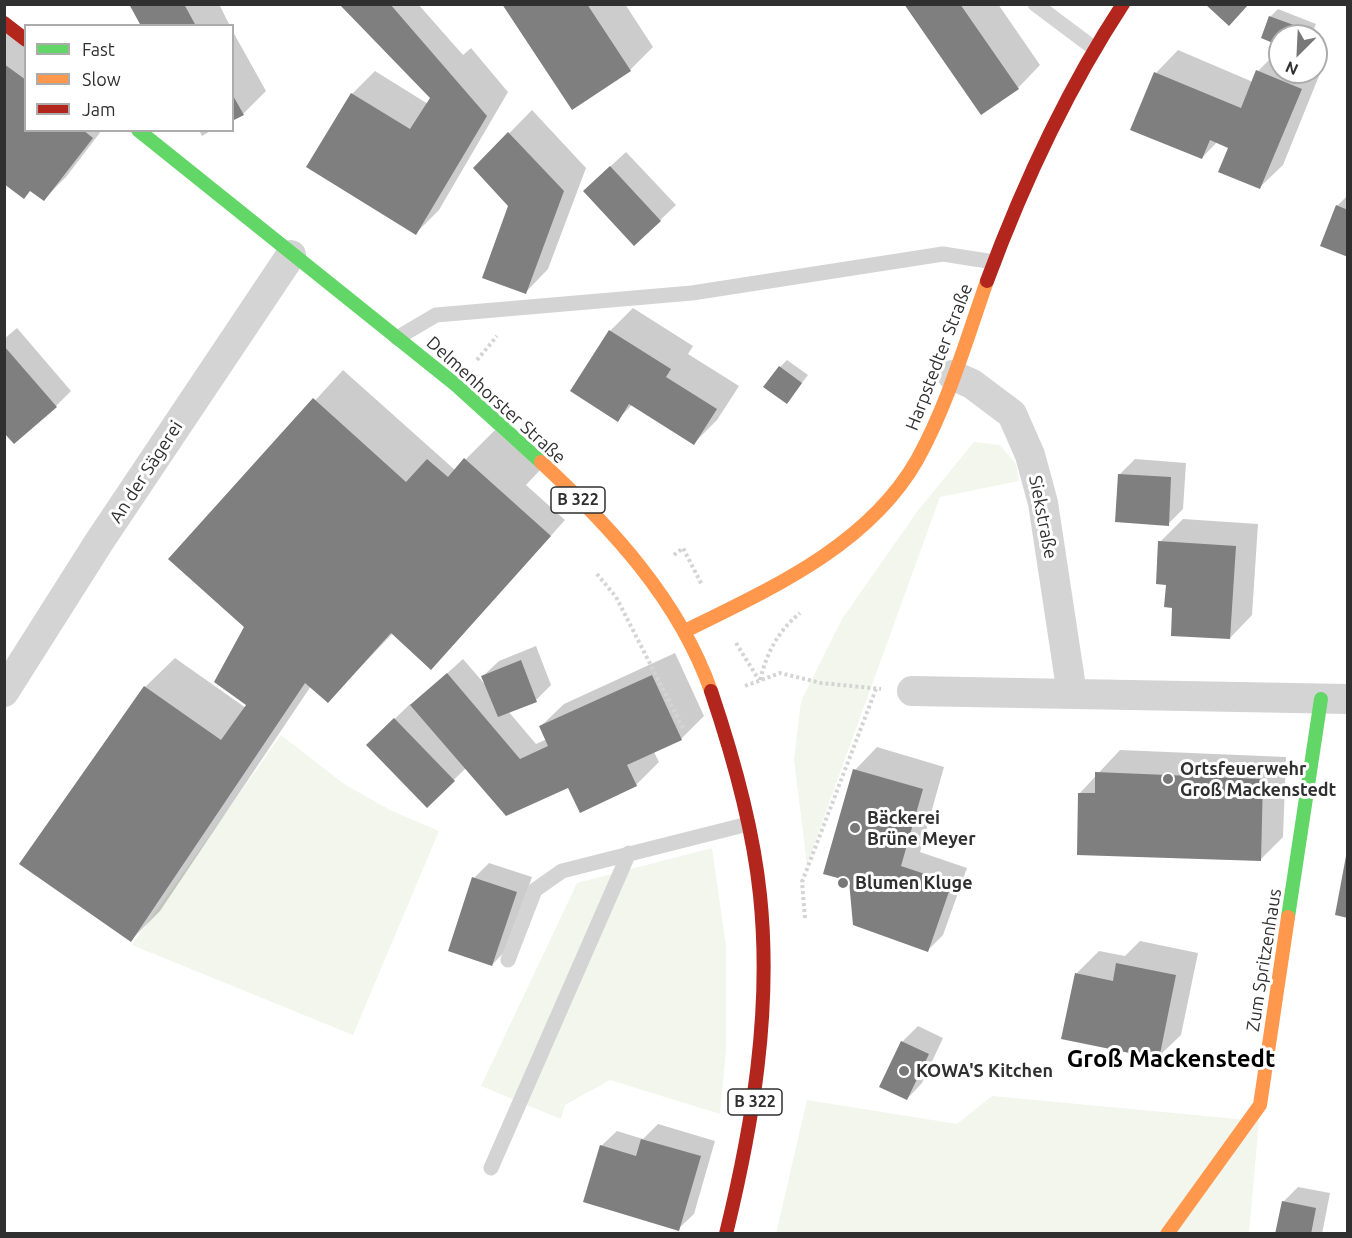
<!DOCTYPE html>
<meta charset="utf-8">
<style>
body{margin:0}
#map{position:relative;width:1352px;height:1238px;overflow:hidden;background:#fff;font-family:Ubuntu,sans-serif}
canvas{display:block}
.frame{position:absolute;inset:0;border:6px solid #303030;pointer-events:none}
.legend{position:absolute;left:24px;top:24px;width:210px;height:108px;box-sizing:border-box;background:#fff;border:2px solid #acacac;margin:0;padding:8px 10px;list-style:none;font-size:18px;color:#303030}
.legend li{display:flex;align-items:center;gap:12px;height:30px}
.legend b{width:30px;border:2px solid #acacac}
.north{position:absolute;left:1268px;top:24px;width:60px;height:60px;box-sizing:border-box;background:#fff;border:2px solid #acacac;border-radius:50%;rotate:204deg;font-size:16px;font-weight:700;line-height:24px;text-align:center;color:#303030}
.north::after{content:'';display:block;margin:auto;width:21px;height:27px;background:#787878;clip-path:polygon(50% 0,100% 100%,50% 72%,0 100%)}
</style>
<div id="map">
<canvas width="1352" height="1238"></canvas>
<div class="frame"></div>
<ul class="legend">
<li><b style="height:8px;background:#63d668"></b>Fast</li>
<li><b style="height:8px;background:#ff974d"></b>Slow</li>
<li><b style="height:8px;background:#b3261e"></b>Jam</li>
</ul>
<div class="north">N</div>
</div>
<script>
const ctx = document.querySelector('canvas').getContext('2d');
ctx.lineJoin = 'round';
function paint(path, color) {
  ctx.fillStyle = color;
  ctx.fill(path, 'evenodd');
}
function strokePath(path, color, width, dash) {
  ctx.strokeStyle = color;
  ctx.lineWidth = width;
  ctx.lineCap = dash ? 'butt' : 'round';
  ctx.setLineDash(dash || []);
  ctx.stroke(path);
}
function write(font, color, halo, rows, align = 'center') {
  ctx.font = font + ' Ubuntu,sans-serif';
  ctx.lineWidth = 6;
  ctx.setLineDash([]);
  ctx.textBaseline = 'middle';
  ctx.strokeStyle = halo;
  ctx.fillStyle = color;
  for (const [text, x, y, turn = 0] of rows) {
    ctx.save();
    ctx.translate(x, y);
    ctx.rotate((+turn || 0) * Math.PI / 180);
    ctx.textAlign = isNaN(turn) ? turn : align;
    if (halo) ctx.strokeText(text, 0, 0);
    ctx.fillText(text, 0, 0);
    ctx.restore();
  }
}
const green = new Path2D(`
 M974,442L1000,445L1016,464L1019,481L940,497L807,864L794,760L801,701L842,619L919,509Z
 M281,735L344,784L390,810L439,831L353,1035L132,945Z
 M712,848L726,946V1050L720,1114L610,1080L565,1105L561,1119L481,1086L577,883Z
 M992,1096L1259,1121L1249,1233L776,1234L807,1100L957,1124Z`);
const shadow = new Path2D(`
 M131,4H219L230,26H142Z
 M341,4H418L463,55L471,48L508,92L439,210L416,233L352,94L375,71L428,104L432,98Z
 M504,4H625L653,47L630,70L573,108Z
 M906,4H998L1040,65L1018,88Z
 M1278,9L1316,24L1311,36H1280V44L1270,17Z
 M232,30L266,91L243,114L232,119Z
 M4,33L26,40V130H102L66,177L44,199L31,190L4,182Z
 M1280,49V72H1316V63L1323,66L1283,165L1260,187L1230,147L1217,142L1202,158L1156,73L1178,50L1253,82L1258,71Z
 M532,110L586,168L548,269L526,292L509,205L475,168Z
 M199,130H212L202,136Z
 M626,152L676,205L635,244L600,176Z
 M1348,195V255L1337,206Z
 M633,308L693,346L688,354L739,386L717,420L694,443L633,404L617,420L610,331Z
 M17,328L71,391L56,406L4,430V339Z
 M787,360L808,375L787,402L780,367Z
 M343,370L455,470L495,430L540,470L526,485L565,520L453,645L393,633L328,701L311,686L160,911L131,940L145,687L175,658L246,708L248,704L246,627L170,559Z
 M1135,459L1186,463L1183,509L1168,524L1119,475Z
 M1183,519L1258,524L1252,615L1230,638L1167,584L1160,542Z
 M536,646L551,685L536,700L508,711L536,744L547,739L541,726L564,704L675,653L704,716L681,739L654,752L659,762L636,785H568L466,768L427,806L368,745L410,704L412,705L463,659L488,688L483,676L499,661Z
 M877,747L944,767L920,852L967,868L943,935L928,950L851,881L855,770Z
 M1120,750L1286,757L1283,837L1260,860L1080,793Z
 M489,863L532,877L507,949L492,965L474,878Z
 M1140,941L1198,953L1181,1035L1158,1057L1076,974L1099,951L1125,956Z
 M918,1026L943,1038L922,1083L907,1099L902,1042Z
 M658,1124L715,1141L694,1214L678,1229L601,1146L617,1131L643,1139Z
 M1298,1187L1330,1193L1322,1234H1277L1283,1202Z`);
const building = new Path2D(`
 M129,4H184L196,26H141Z
 M339,4H390L487,116L416,235L306,167L351,93L410,129L430,98Z
 M502,4H587L631,71L572,110Z
 M904,4H960L1019,89L981,115Z
 M1205,4H1249L1229,26Z
 M1269,16L1310,31L1308,36H1280V46L1261,38Z
 M4,64L26,80V130H83L93,138L44,201L30,191L24,199L4,184Z
 M1256,70L1302,89L1260,189L1218,172L1228,148L1210,140L1202,159L1130,130L1154,72L1241,108Z
 M232,94L244,115L232,121Z
 M508,132L564,191L526,294L482,278L508,206L473,168Z
 M610,166L661,221L634,246L583,191Z
 M1336,205L1348,210V257L1320,246Z
 M609,330L671,369L666,377L717,409L694,445L629,404L618,422L570,391Z
 M4,346L57,407L14,444L4,433Z
 M779,366L802,383L787,404L763,387Z
 M313,398L406,482L427,459L448,477L464,458L551,536L431,670L391,633L328,703L305,683L131,942L19,864L144,686L221,740L246,705L214,682L244,627L168,559Z
 M1118,474L1171,477L1169,526L1115,522Z
 M1158,541L1236,546L1230,639L1171,636L1172,608L1164,607L1166,585L1156,584Z
 M521,660L537,702L498,717L481,676Z
 M447,673L520,759L548,746L539,726L652,675L682,740L627,765L637,786L580,813L568,788L506,816L410,705Z
 M394,718L455,781L427,808L366,745Z
 M853,769L923,789L901,866L952,883L928,952L853,925L849,881L823,874Z
 M1095,772L1263,779L1261,861L1077,855L1078,793H1095Z
 M1346,856H1348V918L1335,915Z
 M472,877L517,892L492,966L448,951Z
 M1116,963L1176,975L1159,1059L1061,1039L1075,973L1113,981Z
 M901,1041L929,1054L907,1100L879,1087Z
 M641,1139L701,1156L679,1231L583,1202L600,1145L636,1156Z
 M1282,1201L1316,1208L1311,1234H1275Z`);
const path = new Path2D(`
 M477,360L497,336
 M674,555L683,548L702,585
 M597,574L616,597L684,730
 M736,643L759,680
 M760,680C767,653 777,632 800,613
 M745,686L780,673L821,683L881,689
 M805,918L802,882L876,689`);
const lane = new Path2D(`
 M1035,4L1095,49
 M397,338L436,315L692,293L943,254L994,262
 M508,960L535,890L562,871L748,824
 M491,1168L629,853`);
const street = new Path2D(`
 M952,375L972,384L1012,414L1030,455L1043,503L1072,694
 M912,691L1348,699
 M4,692L99,542L291,255`);
const fast = new Path2D(`
 M138,130L456,385L541,462
 M1288,917L1321,699`);
const slow = new Path2D(`
 M541,462C611,527 679,600 711,691
 M685,631C770,589 868,546 917,460C948,404 966,341 987,281
 M1167,1234L1260,1105L1288,917`);
const jam = new Path2D(`
 M4,23L26,40
 M987,281C1023,184 1066,91 1123,4
 M711,691C733,756 753,827 760,895C772,1010 753,1123 726,1234`);
const markers = [
 [1168,779,6,"#787878"],
 [855,828,6,"#787878"],
 [843,883,6,"#787878"],
 [904,1071,6,"#787878"]
];
const shields = [
 [578,500,54],
 [755,1102,54]
];
const shieldNames = [
 ["B 322",578,500],
 ["B 322",755,1102]
];
const streetNames = [
 ["Harpstedter Straße",939,357,-69],
 ["Delmenhorster Straße",496,400,42],
 ["An der Sägerei",146,472,-57],
 ["Siekstraße",1043,517,79],
 ["Zum Spritzenhaus",1264,960,-81]
];
const poiNames = [
 ["Ortsfeuerwehr",1180,769],
 ["Groß Mackenstedt",1180,790],
 ["Bäckerei",867,818],
 ["Brüne Meyer",867,839],
 ["Blumen Kluge",855,883],
 ["KOWA'S Kitchen",916,1071]
];
const districtNames = [
 ["Groß Mackenstedt",1171,1059]
];
paint(green, '#f2f6ec');
paint(shadow, '#0003');
paint(building, '#7f7f7f');
strokePath(path, '#d4d4d4', 4, [3, 3]);
strokePath(lane, '#d4d4d4', 15);
strokePath(street, '#d4d4d4', 30);
strokePath(fast, '#63d668', 14);
strokePath(slow, '#ff974d', 14);
strokePath(jam, '#b3261e', 14);
for (const [x, y, r, color] of markers) {
  const dot = new Path2D();
  dot.arc(x, y, r, 0, 2 * Math.PI);
  ctx.fillStyle = color;
  ctx.fill(dot);
  strokePath(dot, '#fff', 2);
}
for (const [x, y, w] of shields) {
  const box = new Path2D();
  box.roundRect(x - w / 2, y - 13, w, 26, 4.5);
  ctx.fillStyle = '#fff';
  ctx.fill(box);
  strokePath(box, '#303030', 1.5);
}
write('bold 16px', '#303030', null, shieldNames);
write('18px', '#303030', '#fff', streetNames);
write('bold 18px', '#303030', '#fff', poiNames, 'left');
write('bold 24px', '#000', '#fff', districtNames);
</script>
